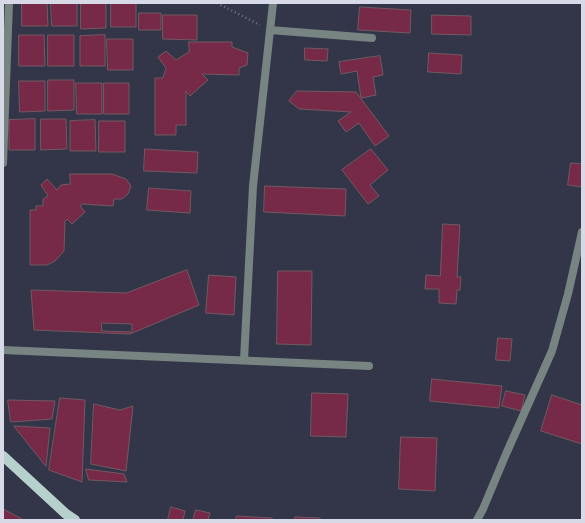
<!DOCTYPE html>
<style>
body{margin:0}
#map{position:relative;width:585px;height:523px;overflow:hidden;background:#333649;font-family:"Titillium Web",sans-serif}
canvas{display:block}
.frame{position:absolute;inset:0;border:4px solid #d7d9e6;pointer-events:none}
</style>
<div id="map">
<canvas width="585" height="523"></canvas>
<div class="frame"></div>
</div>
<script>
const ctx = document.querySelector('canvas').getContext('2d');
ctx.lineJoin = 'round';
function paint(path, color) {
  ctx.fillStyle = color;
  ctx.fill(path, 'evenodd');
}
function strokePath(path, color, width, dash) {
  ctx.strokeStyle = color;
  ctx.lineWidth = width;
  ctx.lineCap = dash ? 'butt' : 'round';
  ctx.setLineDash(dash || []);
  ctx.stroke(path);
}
const building = new Path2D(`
 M22,3H47L48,26H22Z
 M51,3H77V26H52Z
 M81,3H106V28L81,29Z
 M111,3H136V27H111Z
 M360,7L411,10L410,33L358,30Z
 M139,13H161V30H139Z
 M163,15H197V40L163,39Z
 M432,15L471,16V35L432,34Z
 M19,35H44L45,66H19Z
 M48,35H74V66H48Z
 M105,35V66H80V36Z
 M107,39H133V70H108Z
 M189,42H232V47L248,53L247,65L239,68V75L202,74L208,80L190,96L186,91V125H176V135H155V78H163L166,68L158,57L166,51L176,60L189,52Z
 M305,48L328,49L327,61L305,60Z
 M429,53L462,55L461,74L428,72Z
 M380,56L383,75L373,77L376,95L361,98L357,71L341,74L339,62Z
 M48,80H74V110L48,111Z
 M19,81H45V111L20,112Z
 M76,83H102V114H77Z
 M104,83H129V114H104Z
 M297,91L356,92L389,136L375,146L359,123L346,132L338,121L351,112L299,109L289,101Z
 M35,119V150H9V120Z
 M41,119H66L67,149L41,150Z
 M95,120L96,151H70V121Z
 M99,121H125V152H99Z
 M145,149L198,152L197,173L144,171Z
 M371,149L388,170L370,185L379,196L368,204L342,170Z
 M571,163L582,164V187L568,185Z
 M70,174H112L126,179L131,186L128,194L122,199H114L113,206L82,204L80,206L85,212L72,224L67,219L65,221L64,251L55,261L47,265H30V210H36V206H43V199L48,196L41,185L47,179L57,190L61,185L70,184Z
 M265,186L346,189L345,216L264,212Z
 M149,188L191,191L190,213L147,210Z
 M443,224L460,225L457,277H461L460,290H457L456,304L439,303V289H425L426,275L440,276Z
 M187,270L199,305L130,334L34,330L31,290L126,293Z
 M278,271H312L311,345L277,344Z
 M209,275L236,277L234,315L206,313Z
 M102,323L132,324V332L102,331Z
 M498,338L512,339L510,361L496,360Z
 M432,379L502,386L499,408L430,401Z
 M506,391L525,395L521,411L502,406Z
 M312,393L348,394L346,437L311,436Z
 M552,395L582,405V444L541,431Z
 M60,398L85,400L82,482L49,470Z
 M8,400L55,401L52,419L11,422Z
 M94,404L120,410L133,406L126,471L91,464Z
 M14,426L50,428L46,466Z
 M401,437L437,438L435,491L399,489Z
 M86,469L124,474L127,482L89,480Z
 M171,507L185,511L183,520H168Z
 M3,509L24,520H3Z
 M196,510L210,513L208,520H193Z
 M237,516L272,518V520H236Z
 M295,517L320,518V520H295Z`);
const path = new Path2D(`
 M217,3L260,25`);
const minor = new Path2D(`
 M270,30L372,38
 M3,163L9,3
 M3,350L369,366
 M244,360L253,186L273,3
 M477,520L483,509L506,454L552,351L568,294L582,232`);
const primary = new Path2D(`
 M3,456L66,514L75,520`);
paint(building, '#772a48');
strokePath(building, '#725960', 1);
strokePath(path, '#737686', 2.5, [1, 3]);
strokePath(minor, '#778481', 8);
strokePath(primary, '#b6d1cb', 10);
</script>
